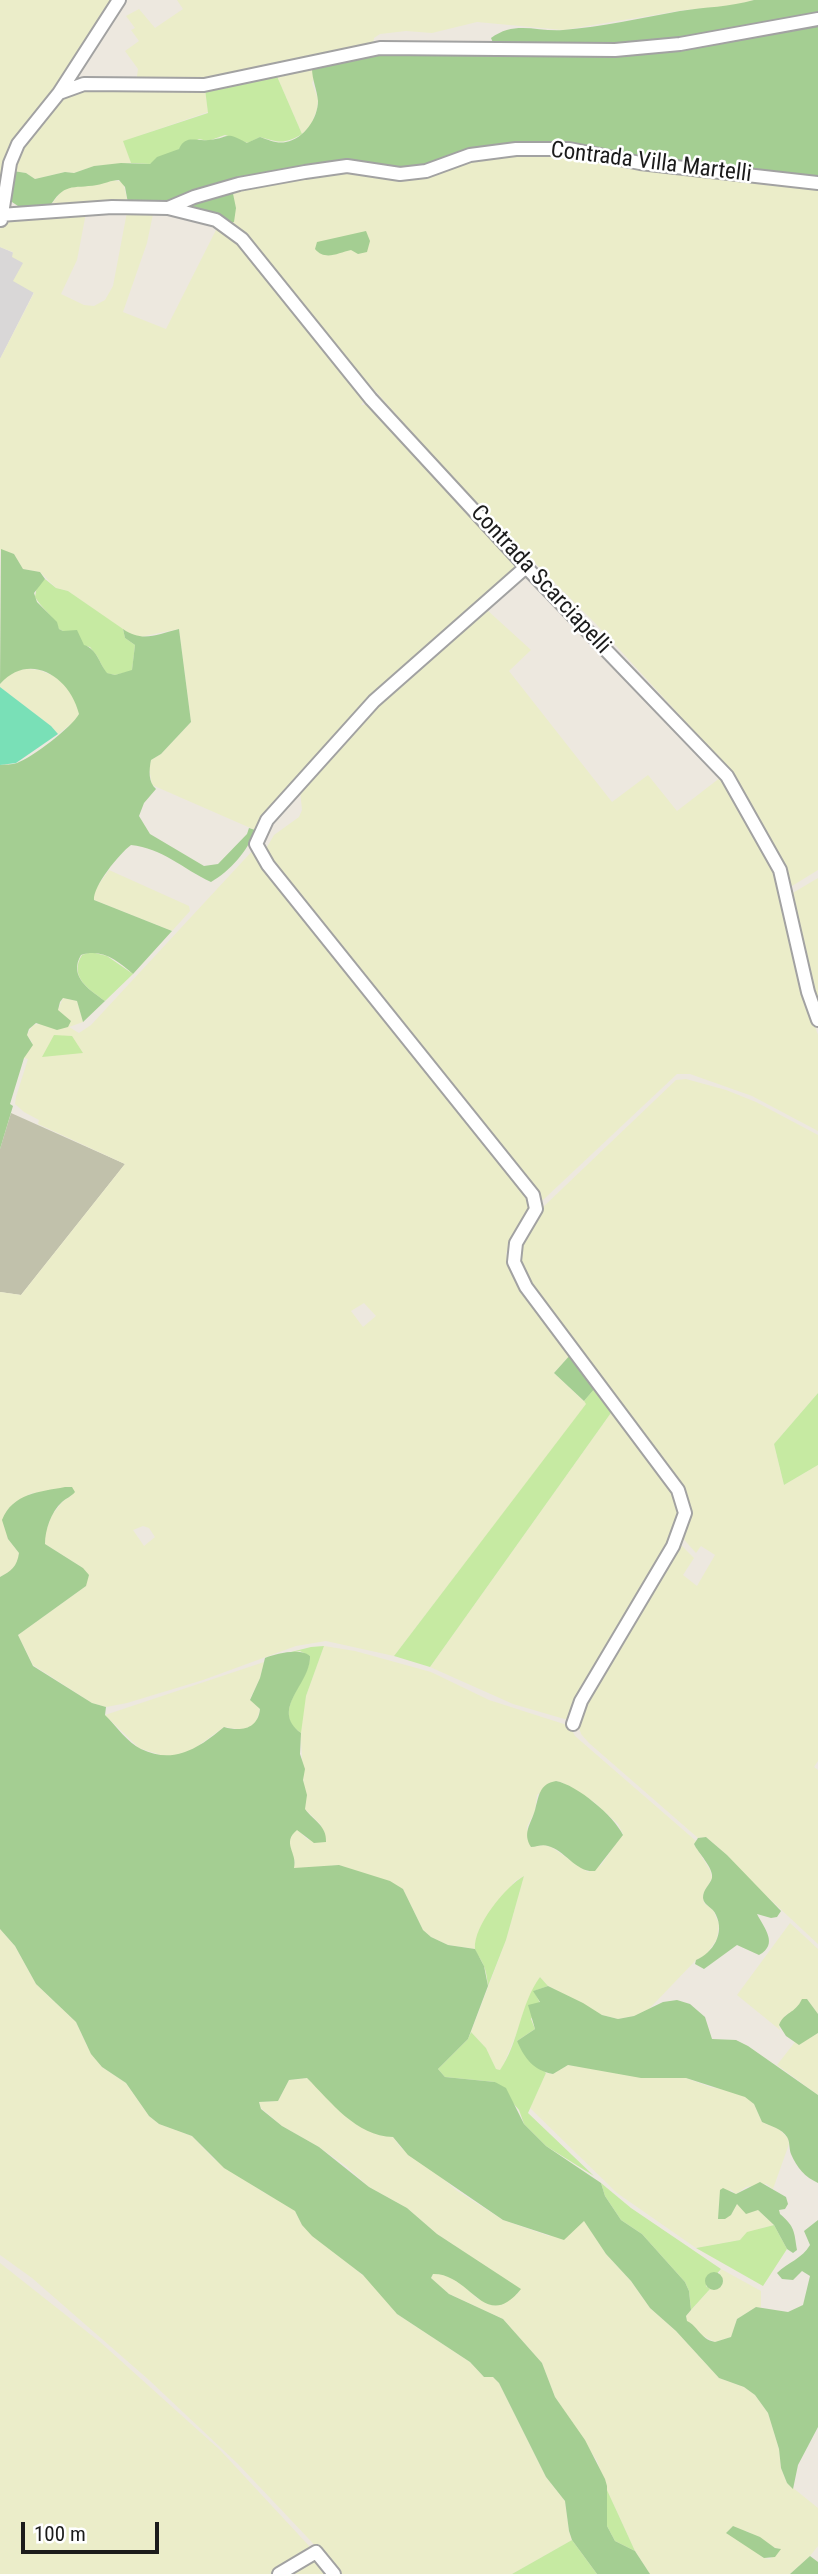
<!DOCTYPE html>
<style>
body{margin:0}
#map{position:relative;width:818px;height:2574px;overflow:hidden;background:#ede8df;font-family:"Roboto Condensed",sans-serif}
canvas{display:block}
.scale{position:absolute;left:21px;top:2522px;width:138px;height:32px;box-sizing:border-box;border:4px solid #1b1b1b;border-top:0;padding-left:9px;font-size:21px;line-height:24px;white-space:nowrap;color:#1b1b1b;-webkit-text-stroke:5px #fff;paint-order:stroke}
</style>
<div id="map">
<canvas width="818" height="2574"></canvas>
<div class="scale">100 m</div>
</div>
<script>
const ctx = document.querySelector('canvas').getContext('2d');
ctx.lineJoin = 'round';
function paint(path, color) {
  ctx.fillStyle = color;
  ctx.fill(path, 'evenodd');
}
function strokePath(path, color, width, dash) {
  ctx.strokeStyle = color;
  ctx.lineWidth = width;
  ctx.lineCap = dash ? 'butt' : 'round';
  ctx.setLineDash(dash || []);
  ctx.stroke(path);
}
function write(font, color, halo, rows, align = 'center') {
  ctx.font = font + ' "Roboto Condensed",sans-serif';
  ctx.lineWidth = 5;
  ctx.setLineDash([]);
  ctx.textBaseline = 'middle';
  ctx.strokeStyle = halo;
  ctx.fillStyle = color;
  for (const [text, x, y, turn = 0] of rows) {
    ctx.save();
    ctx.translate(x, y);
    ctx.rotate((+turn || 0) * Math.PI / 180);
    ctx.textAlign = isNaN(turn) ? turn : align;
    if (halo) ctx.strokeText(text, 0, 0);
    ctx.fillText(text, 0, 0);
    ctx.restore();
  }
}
const residential = new Path2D(`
 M0,247L14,253L23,262L34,292L0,359Z`);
const construction = new Path2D(`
 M11,1113L125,1164L21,1295L0,1292V1149Z`);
const farmland = new Path2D(`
 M0,0H115L58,90L31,118L11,149L0,200Z
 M177,0H754L732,6L684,10L563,30L477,22L432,33L406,31L380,34L374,38L373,45L211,80L136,83L138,69L125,51L139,41L131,30L135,28L126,16L139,9L155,28L183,9Z
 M320,64L312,83L318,99L317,109L311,125L302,134L276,74Z
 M78,88L205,89L208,112L124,141L131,163L95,166L74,173L65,172L35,179L26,173L13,171L17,158L30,134L63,96Z
 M535,151L818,185V870L792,886L742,789L717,756L596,624L473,501L227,224L236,208L231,190L335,170L465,160Z
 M112,180L123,182L128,203L49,208L62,190L78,185H95Z
 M127,212L153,214L147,243L123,312L166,329L218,226L237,244L366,397L361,405H364L368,399L522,564L373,699L255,830L152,785L149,768L151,760L161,754L191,722L179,629L135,638L68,591L56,588L40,572L23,569L14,554L0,550V359L34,293L13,281L23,263L12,257L13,252L0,247V229L10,221L86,213L77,260L61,294L84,305L94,306L105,300L113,286Z
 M486,609L531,650L509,671L612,802L648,775L677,811L721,777L775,868L805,997L818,1035V1131L752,1096L690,1074H677L543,1200H539L264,852L274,835L299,817L302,810L300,790L372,708Z
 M27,669L39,670L54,676L65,684L77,703L79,714L75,721L58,734L51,726L0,687V684L6,677L18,670Z
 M255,848L532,1204L531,1217L506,1253L511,1265L571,1354L554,1373L587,1404L394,1656L326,1641L296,1646L203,1680L127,1703L106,1707L92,1703L33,1665L18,1635L86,1586L83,1568L45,1544V1533L52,1515L63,1501L71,1496L72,1487L29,1494L8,1539L19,1553L18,1563L12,1570L0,1577V1292L21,1295L125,1164L38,1124L39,1120L24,1112L15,1104L16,1097L28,1059L24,1058L32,1042L27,1035L33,1025L39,1024L58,1010L63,998L77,1001L83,1022L69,1027L79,1033L91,1025ZM364,1303L376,1316L363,1327L351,1311ZM143,1526L149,1528L155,1537L144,1546L133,1530Z
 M109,870L189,906L190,911L172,931L94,900V891Z
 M818,878V1012L791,894Z
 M686,1079L726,1090L756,1102L818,1135V1393L774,1444L784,1485L818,1465V1761L814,1767L818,1770V1944L745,1876L727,1855L706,1837L698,1838L589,1743L581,1734L577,1721L579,1712L677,1541L694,1558L683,1575L697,1586L715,1555L701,1546L696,1553L680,1535L687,1511L518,1268V1245L541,1209L676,1080Z
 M613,1410L663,1476L681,1507L679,1523L568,1720L513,1704L430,1667Z
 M324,1646L355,1651L431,1672L489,1700L570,1726L575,1736L696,1841L694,1844L710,1870L712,1878L703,1895L704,1903L713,1910L719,1924L717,1939L706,1955L696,1960L649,2009L634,2016L618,2019L602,2015L548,1986L540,1977L503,2066L500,2070L496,2069L486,2048L471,2032L506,1940L524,1876L515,1881L479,1930L475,1949L448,1945L431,1937L423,1930L403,1889L339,1865L293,1869L295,1862L288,1845L291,1835L297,1829L308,1840L321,1825L305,1809L300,1723L306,1696ZM556,1781L563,1783L594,1802L618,1824L623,1834L601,1865L588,1872L551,1847L544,1845L531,1847L527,1827L535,1811L537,1795Z
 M264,1662L260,1678L250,1699L260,1709L256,1723L244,1730L224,1727L191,1751L167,1757L139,1748L105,1715Z
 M790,1923L818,1949V2014L807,1999L800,2003L795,2011L786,2015L779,2025L780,2030L737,1995Z
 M0,1929L15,1946L36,1984L76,2022L87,2046L102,2067L126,2083L149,2116L159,2124L192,2136L214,2159L263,2192L284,2202L295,2211L302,2225L372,2283L397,2314L470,2362L484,2377H493L499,2383L546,2477L565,2501L569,2531L572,2540L512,2574H342L238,2464L149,2380L32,2278L0,2255Z
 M818,2033V2095L777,2065L795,2042L799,2044Z
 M568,2065L655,2078H686L710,2087L733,2091L749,2099L754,2104L762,2122L779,2129L788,2138L789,2144L773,2189L766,2184L746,2187L736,2194L730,2189L731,2215L737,2204L758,2210L774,2225L762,2228L740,2240L696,2248L617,2193L530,2108L546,2073L553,2074Z
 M307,2078L320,2090L393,2137L401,2148L432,2169L456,2190L503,2220L549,2236L584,2220L606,2254L631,2281L650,2308L676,2331L719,2378L744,2387L755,2395L768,2413L779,2449L781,2468L787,2483L818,2508V2546L810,2556L790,2574H650L635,2551L607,2490L597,2461L555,2397L542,2363L503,2319L449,2294L431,2278L433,2274L444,2273L457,2280L478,2299L516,2295L520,2289L437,2234L407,2208L369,2187L346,2166L319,2147L282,2126L261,2108L259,2102L278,2101L289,2080ZM747,2531L775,2548L780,2549L770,2559L764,2558L736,2537Z
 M0,2263L100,2342L220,2450L311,2548L272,2574H0Z
 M721,2269L761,2291V2307H756L737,2319L731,2337L715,2342L701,2335L687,2322L686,2316L710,2289H713Z
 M314,2559L330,2574H289Z`);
const grass = new Path2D(`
 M276,74L302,134C284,145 278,142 260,137L248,143L225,135L208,141L199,139L150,164L131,163L123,141L208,113L205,89Z
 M45,579L56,588L68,591L123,629L125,638L135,645L132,671L115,675L106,673L97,656L90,647L84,646C79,635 68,634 59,629C54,616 42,609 35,597L37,586Z
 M91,952L107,956L133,974L105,1001C90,990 68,977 82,955Z
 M54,1035L72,1036L83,1053L42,1057Z
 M596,1387L613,1410L430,1667L394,1656L586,1404L584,1401Z
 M818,1393V1465L784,1485L774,1444Z
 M324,1646L306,1696L301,1733L292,1726C279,1701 310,1680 310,1656L300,1651L283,1654L311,1647Z
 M524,1876L506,1940L488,1986C487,1978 486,1970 483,1964C481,1959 476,1953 475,1949C473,1926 506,1886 524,1876Z
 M540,1977L548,1986L534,1991L540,2003L531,2019L535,2029L517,2041L546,2073L528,2113L594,2176L546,2146L524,2124L519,2110L495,2082L445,2077L438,2069L468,2039L471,2032L486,2048L496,2069L500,2070C519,2043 520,2004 540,1977Z
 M601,2183L631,2208L721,2269L706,2286L710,2289L691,2310L689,2291L685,2282L642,2234L621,2220L605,2196Z
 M774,2225L787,2249L763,2286L696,2248L740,2240L747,2232Z
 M607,2490L635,2551L615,2541L607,2526Z
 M572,2540L597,2574H512Z`);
const forest = new Path2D(`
 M754,0H818V181L534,146L415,170L374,168L231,184L236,208L234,222L227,224L128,203L125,187L119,180C111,180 104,184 97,185C72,189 64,182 49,208H21L12,202L10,180L13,171L26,173L35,179L65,172L74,173L94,166L121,163L150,164L157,157L179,149C186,134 196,142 209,140C231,138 223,130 247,143L260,137C269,140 277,144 286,142C304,139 318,118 318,101C317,89 312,80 312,68L388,51L496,50L491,38C515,20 537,32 563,30C602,27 641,18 680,11C705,7 730,7 754,0Z
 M366,231L370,241L367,252L358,254L351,250C338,253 325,261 315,249L317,242Z
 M1,549L14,554L23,569L40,572L45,579L34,593L37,602L57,622L59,629L63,631L77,630L84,645C97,649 99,663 107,673L115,675L132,670L135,645L125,638L123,629C143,643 157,634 179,629L191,722L161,754L151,760C149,770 148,782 156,789L144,803L139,816L150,834L204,866L218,864L247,834L249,828L255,830C248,851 230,871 211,882C183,869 162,848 131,845C119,854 93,886 94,900L172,931L133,974C118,961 102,948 81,955C68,977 90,990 105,1001L83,1022L77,1001L63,998L60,1002L58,1010L71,1021L68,1027L57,1030L36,1023L29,1029L27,1035L33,1045L24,1058L10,1104L13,1106L0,1149V765C5,764 12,765 17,763C33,757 71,728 79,714C70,677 30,651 0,684Z
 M571,1354L596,1387L584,1401L554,1373Z
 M65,1487H72L75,1492C71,1497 66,1498 62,1502C51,1512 45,1530 45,1544L83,1568L89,1575L86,1586L18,1635L33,1666L92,1703L106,1707L105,1715C116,1726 128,1743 141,1749C174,1765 199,1748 224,1727C241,1732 258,1729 260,1709L250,1700L260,1678L265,1658C277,1653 301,1648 310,1656C311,1684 269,1709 301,1733L300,1754L305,1769L303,1780L307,1795L305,1809C314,1821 327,1826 326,1842L314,1843L297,1830C281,1843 298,1853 294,1868L339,1865L390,1881L403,1889L423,1930L431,1937L448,1945L475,1949L484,1966L488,1986L468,2039L438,2069L445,2077L495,2082L506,2088L524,2124L546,2146L601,2183L605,2196L621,2220L642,2234L685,2282L689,2291L691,2310L686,2316L687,2321C698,2326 700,2339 715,2342L731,2337L737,2319L756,2307L788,2312L803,2305L810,2276L802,2271L793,2280L782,2279L777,2273C788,2262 802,2259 810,2245L804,2231L818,2220V2427L798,2465L793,2489L787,2483L781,2468L779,2449L768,2413L755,2395L744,2387L719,2378L676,2331L650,2308L631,2281L606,2254L584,2221L564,2240L503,2220L408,2155L393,2137C356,2136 331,2102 307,2078L289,2080L278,2101L259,2102L261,2109L282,2126L319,2147L369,2187L407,2208L437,2234L521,2289C485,2334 471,2273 433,2274L431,2278L449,2294L503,2319L542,2363L555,2397L585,2440L605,2479L607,2486V2526L615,2541L635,2551L650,2574H597L572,2540L569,2531L565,2501L546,2477L499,2383L493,2377H484L470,2362L397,2314L363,2275L312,2236L302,2225L295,2211L224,2168L192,2136L159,2124L149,2116L126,2083L102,2067L91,2054L76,2022L36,1984L15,1946L0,1929V1577C11,1571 17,1567 19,1553L8,1539L2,1520C13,1493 39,1492 65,1487Z
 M556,1781C577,1785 614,1816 623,1835L595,1871C576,1873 565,1850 548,1846C542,1844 537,1847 531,1847C522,1833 531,1824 535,1810C539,1796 539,1784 556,1781Z
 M706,1837L727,1855L781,1911L777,1917L771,1918L757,1914C764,1928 779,1944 759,1955L737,1945L704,1969L695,1964L696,1960C713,1953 725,1933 716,1915C713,1907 704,1906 703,1898C703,1889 710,1885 712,1878C714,1868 698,1853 694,1844L698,1838Z
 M548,1986L583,2003L602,2015L618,2019L634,2016L663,2002L677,2000L690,2004L705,2017L712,2039L736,2040L748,2046L818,2095V2183C805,2177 797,2168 791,2154C789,2149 790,2141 787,2137C782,2129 771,2126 762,2122L754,2104L745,2097L686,2078H641L568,2065L553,2074C533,2070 525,2059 517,2041L535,2029L528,2005L540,2002L533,1991Z
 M802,1999H807L818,2014V2033L799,2045L786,2036L779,2025C784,2012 795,2014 802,1999Z
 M760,2182L786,2197L788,2204L785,2209L779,2210L780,2214C795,2227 794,2231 797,2250L793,2253L787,2249L774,2225L758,2210L746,2214L737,2204L731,2215L725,2219H718L720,2190L723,2188L736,2194Z
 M705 2281a9 9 0 1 1 18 0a9 9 0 1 1-18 0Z
 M733,2526L760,2537L775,2548L781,2549L775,2557L764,2558L726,2533Z
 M810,2556L818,2562V2574H790Z`);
const pitch = new Path2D(`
 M0,687L51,726L58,734L16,763L0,765Z`);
const minor = new Path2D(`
 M59,93L84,84L204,85L380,48L615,50L680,44L818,19
 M168,208L216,220L242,239L371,399L526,567L727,776L780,870L808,992L818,1020
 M0,215L112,207L168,208L194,197L239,184L305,172L347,166L400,174L426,171L470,155L516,149H569L640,163L818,183
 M1,220L10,163L18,144L59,93L119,0
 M526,567L374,701L267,820L256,844L268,865L533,1195L536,1209L516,1243L514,1262L526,1287L678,1490L685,1513L673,1546L581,1701L573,1724
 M279,2574L316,2552L334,2574`);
const streetNames = [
 ["Contrada Villa Martelli",651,163,7],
 ["Contrada Scarciapelli",540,580,47]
];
paint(residential, '#d9d7d7');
paint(construction, '#c1c1ab');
paint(farmland, '#ebedc9');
paint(grass, '#c6eaa2');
paint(forest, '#a4ce92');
paint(pitch, '#79e0b7');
strokePath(minor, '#a2a2a2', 16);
strokePath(minor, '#fff', 12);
write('23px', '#1b1b1b', '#fff', streetNames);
</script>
